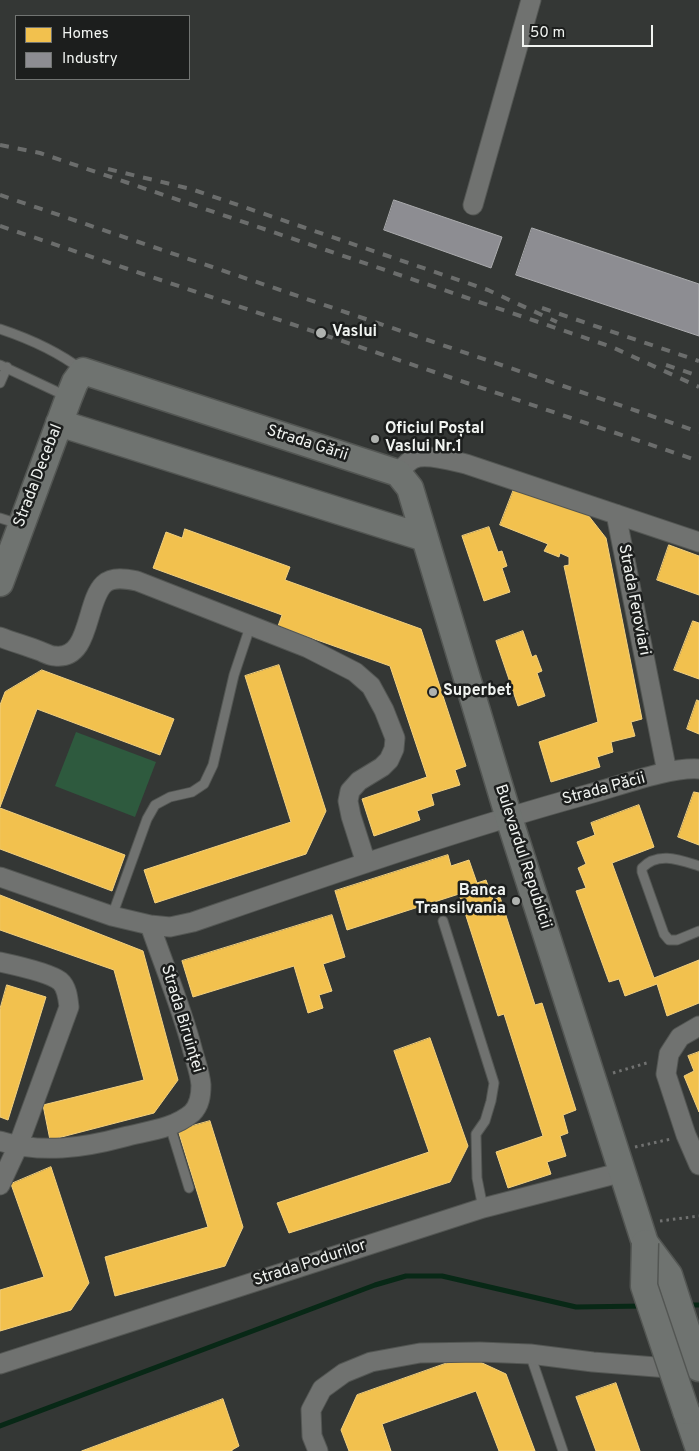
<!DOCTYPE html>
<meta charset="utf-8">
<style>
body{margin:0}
#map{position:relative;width:699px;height:1451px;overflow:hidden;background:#343735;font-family:Overpass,sans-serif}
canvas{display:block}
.legend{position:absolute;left:15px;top:15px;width:175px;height:65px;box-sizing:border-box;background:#1c1e1d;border:1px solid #717472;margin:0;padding:6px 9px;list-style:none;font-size:15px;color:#f1f4f1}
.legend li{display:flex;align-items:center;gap:10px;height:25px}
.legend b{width:25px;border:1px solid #717472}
.scale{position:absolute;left:522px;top:25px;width:131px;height:22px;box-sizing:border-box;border:2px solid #f1f4f1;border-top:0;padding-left:6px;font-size:15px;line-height:18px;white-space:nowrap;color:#f1f4f1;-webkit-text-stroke:4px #1c1e1d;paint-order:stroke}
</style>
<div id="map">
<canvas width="699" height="1451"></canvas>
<ul class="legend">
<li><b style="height:14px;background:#f2c14e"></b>Homes</li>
<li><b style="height:14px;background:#8d8d92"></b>Industry</li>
</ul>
<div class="scale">50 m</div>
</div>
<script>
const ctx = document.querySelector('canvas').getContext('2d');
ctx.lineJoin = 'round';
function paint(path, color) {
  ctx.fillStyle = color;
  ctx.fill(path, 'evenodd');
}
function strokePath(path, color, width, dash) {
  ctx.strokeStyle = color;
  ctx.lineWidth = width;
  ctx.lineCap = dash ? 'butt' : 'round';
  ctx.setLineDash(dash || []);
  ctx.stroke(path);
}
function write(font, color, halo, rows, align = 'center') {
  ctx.font = font + ' Overpass,sans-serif';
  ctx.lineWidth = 5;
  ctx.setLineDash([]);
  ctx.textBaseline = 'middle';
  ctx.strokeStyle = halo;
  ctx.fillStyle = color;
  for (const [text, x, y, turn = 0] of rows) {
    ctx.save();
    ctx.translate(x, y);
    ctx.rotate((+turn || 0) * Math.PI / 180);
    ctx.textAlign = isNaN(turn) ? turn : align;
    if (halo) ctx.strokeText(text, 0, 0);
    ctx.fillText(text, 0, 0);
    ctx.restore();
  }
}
const green = new Path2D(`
 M76,732L156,762L135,817L55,786Z`);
const homes = new Path2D(`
 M514,489L588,515L606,538L642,719L631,722L635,736L611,742L613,752L597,757L600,767L551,782L539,742L598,722L564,566L569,565V557L560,553L559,557L544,551L548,544L500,525Z
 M489,527L498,552L502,551L507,566L502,568L510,592L484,601L462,536Z
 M185,529L290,567L285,580L421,629L466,766L455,770L460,785L431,794L434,805L417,811L420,820L374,836L362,799L427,777L390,666L278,626L282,615L153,568L166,532L182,538Z
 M669,545L699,556V595L657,580Z
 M693,621L699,623V679L674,670Z
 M523,631L532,657L536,655L542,671L537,673L545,696L518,706L496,641Z
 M279,665L326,811L306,854L155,903L144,870L291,822L245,676Z
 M42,670L174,719L160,755L37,709L0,807V705L5,692Z
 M697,700L699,701V734L687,729Z
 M694,792L699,793V845L678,837Z
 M639,805L654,847L612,863L654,978L699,960V1003L667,1016L657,984L625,996L619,979L609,982L576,891L586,888L578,868L586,864L577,842L595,835L591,823Z
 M0,808L125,855L112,891L0,849Z
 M448,855L451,866L469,860L477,883L486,880L493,900L500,897L535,1005L542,1003L576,1110L563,1115L568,1133L560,1136L566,1156L547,1162L551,1174L508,1188L496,1152L543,1136L504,1014L498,1016L459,894L347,930L335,891Z
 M0,895L143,951L178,1080L154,1113L50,1140L43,1105L144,1080L114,970L0,930Z
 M332,915L345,957L323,964L332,991L319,995L323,1008L308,1013L294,966L193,997L182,961Z
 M7,985L46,997L8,1120L0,1117V1009Z
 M430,1038L468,1146L450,1182L289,1233L277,1203L429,1152L394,1051Z
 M699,1052V1112L684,1076L694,1071L688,1056Z
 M210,1121L243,1227L225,1266L115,1296L105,1257L208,1227L178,1130Z
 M51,1167L89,1283L71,1310L0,1331V1290L44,1277L11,1184Z
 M467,1356L506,1374L535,1451H499L476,1391L382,1424L391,1451H349L341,1430L357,1395Z
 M616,1383L640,1451H596L576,1397Z
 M223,1399L239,1446L232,1450V1451H82Z`);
const industry = new Path2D(`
 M394,200L502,237L491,268L384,230Z
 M532,228L699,284V336L516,275Z`);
const stream = new Path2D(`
 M687,1305H699
 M0,1426L375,1285L406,1276H442L576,1307L644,1306`);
const path = new Path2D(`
 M613,1073L650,1062
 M635,1147L671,1139
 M660,1221L699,1216`);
const lane = new Path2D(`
 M0,329C30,339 57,351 82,370
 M0,365L66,396
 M0,383L7,367
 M0,518L19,524
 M699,866C680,860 658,851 642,868V872L664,934L669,940H677L699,931
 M112,916L147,819L155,805L170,797L192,792L204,784L213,765L234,675L250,627
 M443,921L494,1083L491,1101L485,1121L476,1134L477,1178L483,1208
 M170,1126L189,1188
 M530,1354L563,1451`);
const street = new Path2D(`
 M473,205L531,0
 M398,473C403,468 407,462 413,459C425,453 453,461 466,464L699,542
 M616,514L667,772
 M0,637C13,642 27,646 40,651C45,653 50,656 55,656C91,660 85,602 104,584C113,576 127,579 137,581L308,648L355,672L371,686L384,710L395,738L394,749L389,760L382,767L359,781L350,791L348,801L351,816L366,863
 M0,877L112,916L150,925L170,927L193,922C324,877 455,831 589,794C619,786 669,767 699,769
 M0,962C14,965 50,973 60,981C67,987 68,998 69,1007L18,1146L0,1185
 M699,1026L680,1037L669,1054L666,1074L686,1135L699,1165
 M0,1141C41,1154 83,1148 124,1137C147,1131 173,1129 192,1113C200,1105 201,1095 201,1085C200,1072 195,1060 192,1048C181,1006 164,966 150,925
 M0,1364L483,1208L623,1172
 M318,1451L312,1436L311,1410L322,1389L344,1373L371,1362L420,1353L480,1352L530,1354L593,1362L681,1369`);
const secondary = new Path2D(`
 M59,423L425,538
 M0,583L69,397L75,382L83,371L398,473L410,488L509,818L645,1243L669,1275L699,1368
 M686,1411L699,1449`);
const rail = new Path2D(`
 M0,145L40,153L612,347L699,387
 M108,169L191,189L488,290L557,322
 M0,195L699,432
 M0,226L699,461
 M542,308L699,361
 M666,365L699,376`);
const secondaryBridge = new Path2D(`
 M645,1243L644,1286L686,1411`);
const markers = [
 [321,333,6,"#afb2af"],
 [375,439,5,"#afb2af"],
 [433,692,5,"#afb2af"],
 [516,901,5,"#afb2af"]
];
const poiNames = [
 ["Vaslui",332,333],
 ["Oficiul Poștal",385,430],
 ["Vaslui Nr.1",385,448],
 ["Superbet",443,692],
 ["Banca",506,892,"right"],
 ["Transilvania",506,910,"right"]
];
const streetNames = [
 ["Strada Gării",307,444,18],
 ["Strada Decebal",39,476,-69],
 ["Strada Feroviari",633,600,79],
 ["Strada Păcii",604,790,-15],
 ["Bulevardul Republicii",522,857,72],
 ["Strada Biruinței",181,1019,73],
 ["Strada Podurilor",310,1264,-18]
];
paint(green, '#2e5a3e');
paint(homes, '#f2c14e');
strokePath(homes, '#f2d07f', 1);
paint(industry, '#8d8d92');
strokePath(industry, '#abacae', 1);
strokePath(stream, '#082816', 5);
strokePath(lane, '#535653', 11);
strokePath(street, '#535653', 21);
strokePath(secondary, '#535653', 29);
strokePath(path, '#717271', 3, [2.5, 4]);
strokePath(lane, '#707270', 9);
strokePath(street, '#707270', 19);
strokePath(secondary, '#6f7370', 26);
strokePath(rail, '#6b6d6c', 4, [9, 9]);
strokePath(secondaryBridge, '#535653', 29, []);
strokePath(secondaryBridge, '#6f7370', 26);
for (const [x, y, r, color] of markers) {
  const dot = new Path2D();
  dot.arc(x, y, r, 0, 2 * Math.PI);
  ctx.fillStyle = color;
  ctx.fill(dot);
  strokePath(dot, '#1c1e1d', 2);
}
write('bold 16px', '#f1f4f1', '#1c1e1d', poiNames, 'left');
write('16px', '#f1f4f1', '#1c1e1d', streetNames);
</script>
